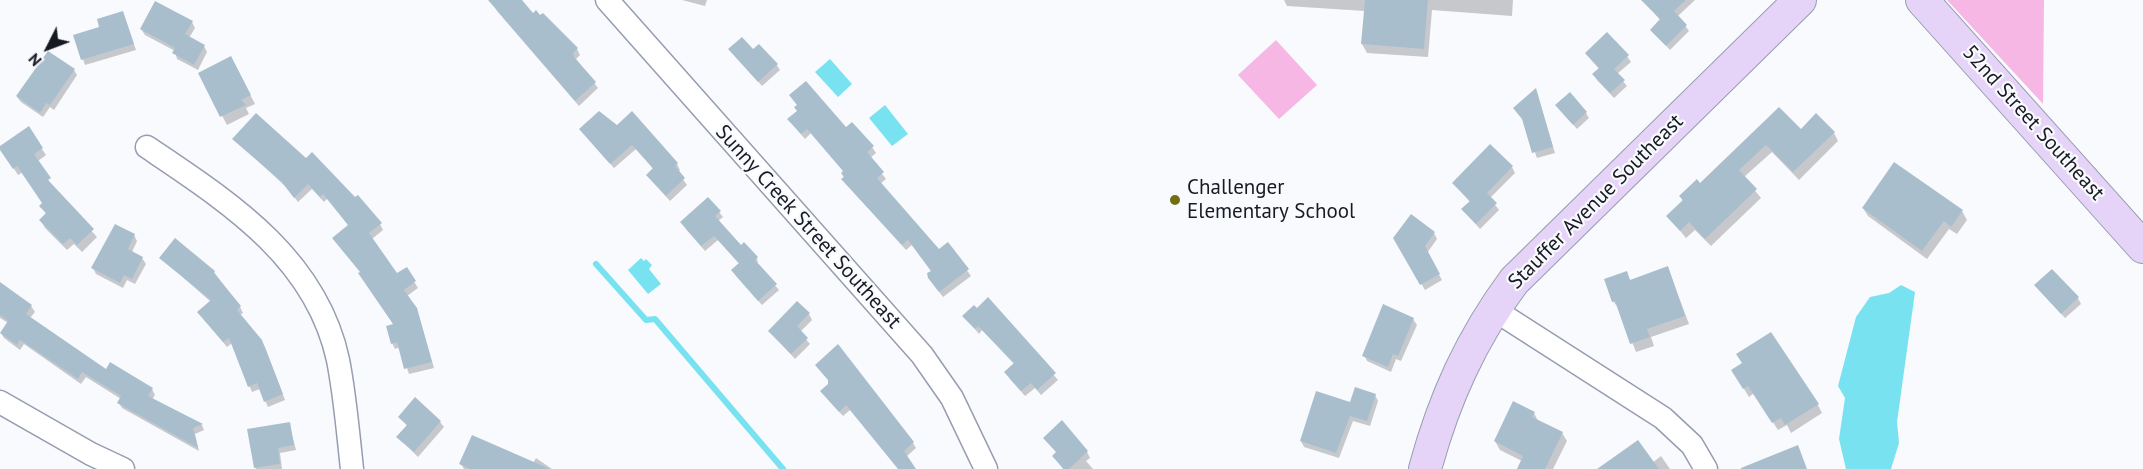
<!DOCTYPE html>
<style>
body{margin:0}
#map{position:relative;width:2143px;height:469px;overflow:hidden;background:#f8fafe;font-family:"PT Sans",sans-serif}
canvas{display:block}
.north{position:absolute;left:18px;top:18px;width:60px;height:60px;-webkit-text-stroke:4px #f8fafe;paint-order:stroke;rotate:228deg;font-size:16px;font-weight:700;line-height:24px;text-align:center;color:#171a21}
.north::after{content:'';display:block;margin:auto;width:21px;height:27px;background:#171a21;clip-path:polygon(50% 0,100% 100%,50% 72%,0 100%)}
</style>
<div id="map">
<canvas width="2143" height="469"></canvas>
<div class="north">N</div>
</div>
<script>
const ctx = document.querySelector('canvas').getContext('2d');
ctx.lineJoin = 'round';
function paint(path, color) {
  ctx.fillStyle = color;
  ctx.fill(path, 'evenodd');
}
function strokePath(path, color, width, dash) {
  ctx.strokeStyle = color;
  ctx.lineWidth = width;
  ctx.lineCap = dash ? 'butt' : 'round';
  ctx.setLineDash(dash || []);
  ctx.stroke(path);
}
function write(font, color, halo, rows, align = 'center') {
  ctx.font = font + ' "PT Sans",sans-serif';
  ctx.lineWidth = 4.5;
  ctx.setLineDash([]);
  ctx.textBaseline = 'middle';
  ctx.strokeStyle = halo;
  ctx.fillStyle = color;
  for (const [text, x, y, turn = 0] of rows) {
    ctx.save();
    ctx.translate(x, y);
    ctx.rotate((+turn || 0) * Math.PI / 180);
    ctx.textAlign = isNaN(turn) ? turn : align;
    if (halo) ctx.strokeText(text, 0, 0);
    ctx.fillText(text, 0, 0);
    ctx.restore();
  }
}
const green = new Path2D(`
 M1947,0H2044L2043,104Z
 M1276,40L1317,85L1279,119L1238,75Z`);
const water = new Path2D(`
 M830,59L852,84L838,97L815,72Z
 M885,105L908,134L892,146L869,118Z
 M641,258L644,261L646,259L652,265L649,269L661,284L648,294L628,270Z
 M1901,285L1915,292L1897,422L1899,443L1891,469H1846L1839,439L1845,398L1838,386L1856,317L1870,297L1889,293Z`);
const shadow = new Path2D(`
 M495,0H520L533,15L540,17L542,15L577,49L580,55L576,59L598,88L579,106L497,11L494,5Z
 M682,0H707L705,6Z
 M1284,0H1513L1512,16L1432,10L1428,57L1367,53L1362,44L1365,11L1287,6Z
 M1643,0H1695L1678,16L1689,31L1670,50L1652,30L1661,21Z
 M123,13L136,50L85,65L75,36L101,28Z
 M192,22L195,28L189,38L204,46L207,52L198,70L177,59L175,51L145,35L141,29Z
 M730,50L753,51L776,64L780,70L762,86Z
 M1586,54L1627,56L1631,62L1617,74L1627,86L1614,98L1597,80L1594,75L1600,70Z
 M235,66L255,104L246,108L249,114L227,125L200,74Z
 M74,70L77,75L54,110L50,107L43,117L21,102L17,97Z
 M1536,90L1555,153L1537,158L1524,121Z
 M1557,105L1586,113L1589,118L1577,129Z
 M1779,109L1801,131L1834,133L1838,141L1799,180L1772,152L1744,177L1761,198L1711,246L1695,230L1686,238L1668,216L1683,202L1681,197L1700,185Z
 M632,113L677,164L680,170L678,172L687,185L670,201L651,180L654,170L636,149L614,168L584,134L617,127Z
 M793,125L846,129L872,147L876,153L870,158L886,179L880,184L939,251L948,244L971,276L943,297L933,284L932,272L912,245L906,250L847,185L843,180L844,172L811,133L805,139Z
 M234,139L380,224L383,230L372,239L396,275L406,269L418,288L407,296L419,316L434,368L409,374L400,347L395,349L392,343L394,325L361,273L349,226L328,198L324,202L312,189L298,202L286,187Z
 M0,147L42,149L46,155L38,161L52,187L97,237L82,252L74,244L67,250L45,228L41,221L47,215L41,206L44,203L23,172L18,175Z
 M1512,167L1515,173L1490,198L1499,210L1480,229L1463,210L1470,202L1454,184Z
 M1863,208L1962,211L1967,220L1957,234L1949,229L1927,259L1868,216Z
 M719,212L723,217L718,221L741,248L744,244L757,258L758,265L779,290L762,305L736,276L733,271L740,265L718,240L705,251L685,228Z
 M1434,233L1437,239L1427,253L1442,280L1425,290L1395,238Z
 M134,235L137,241L132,252L142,258L146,264L135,284L127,280L123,288L96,274L93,268Z
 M161,258L214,272L240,307L243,313L240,315L265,347L285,400L268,407L260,389L252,392L232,343L227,347L203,318L211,302Z
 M1668,268L1689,324L1651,337L1654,346L1636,352L1619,309L1613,301L1626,273L1631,281Z
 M2,286L31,306L35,312L30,318L106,371L152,389L155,395L152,400L202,425L204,430L195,434L199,451L122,408L119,403L121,399L86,377L81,384L24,344L20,350L4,338L1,333L8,323L0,318V289Z
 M2036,286L2078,298L2081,304L2065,318Z
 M988,299L1058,380L1041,395L1035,388L1025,396L1009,378L1015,365L982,330L979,334L964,316L977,310Z
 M809,314L812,320L800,332L810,344L795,359L769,331Z
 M1413,319L1417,325L1401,361L1396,359L1391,372L1367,361L1364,355Z
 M838,347L913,443L916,448L906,457L914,469H899L850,410L843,416L825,396L830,382L816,365Z
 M1733,371L1818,405L1822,413L1791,433L1787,425L1778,430L1754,393L1749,397Z
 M1375,395L1378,401L1370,426L1353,421L1339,458L1304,447L1301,441L1351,404Z
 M1534,413L1538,421L1562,433L1567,441L1553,469H1518L1522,461L1500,450L1495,441Z
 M400,417L440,422L444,427L418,457L398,437L408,427Z
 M289,423L296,450L280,453L282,469H256L249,430Z
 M1045,438L1087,452L1090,458L1086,461L1093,469H1063L1053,456L1057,453Z
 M1661,456L1670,469H1607L1652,463Z
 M536,458L552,469H464L461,464L533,463Z`);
const stream = new Path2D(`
 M596,264L646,320L655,319L783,469`);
const building = new Path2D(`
 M488,0H522L533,13L536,10L540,15L543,13L578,48L573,53L574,57L596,82L575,101Z
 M1365,0H1428L1424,49L1361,44Z
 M1641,0H1686L1674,11L1687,25L1666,46L1650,30L1660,19Z
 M155,1L193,21L185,34L205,45L194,65L172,53L175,48L140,29Z
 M123,11L134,44L81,60L73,35L99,27L97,19Z
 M1607,32L1629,55L1614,69L1625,80L1610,93L1592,74L1599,68L1585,53Z
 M742,37L753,49L759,44L778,64L758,82L728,49Z
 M48,51L75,69L50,105L46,103L40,113L16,96Z
 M231,56L251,95L241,100L246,105L220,117L198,73Z
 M806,81L846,127L852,122L874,146L867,152L884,172L877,178L939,249L948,242L969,269L939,292L928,278L927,273L931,271L908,240L902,245L841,179L844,177L841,173L843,171L807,129L801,134L787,119L797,111L794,107L797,105L789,95Z
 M1536,88L1553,147L1532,153L1522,119L1513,108Z
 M1570,92L1587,112L1573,125L1555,105Z
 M1779,107L1801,129L1816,113L1835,132L1793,172L1766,145L1739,170L1757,189L1705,239L1689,222L1680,231L1666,216L1683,200L1679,196L1697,179L1700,183Z
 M599,111L617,125L632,111L678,163L675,166L685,178L666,196L646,175L653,168L632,145L610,164L579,129Z
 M256,113L306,158L312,152L355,197L358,195L382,223L369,233L397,273L407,267L416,281L404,290L417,308L432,362L404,369L397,342L391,344L386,326L393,324L358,273L360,272L332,238L348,225L323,194L320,197L308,184L294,198L281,181L232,139Z
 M29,126L43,148L34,154L51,178L48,180L94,229L77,245L70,238L63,244L39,220L46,213L39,206L42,203L17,166L13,169L0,150V146Z
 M1490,144L1513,166L1487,193L1497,203L1476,224L1461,209L1470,201L1452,183Z
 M1894,162L1963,210L1951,227L1944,221L1922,251L1862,208Z
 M708,197L721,211L715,216L741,245L744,242L758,257L755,260L777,284L758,301L731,270L739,263L714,236L701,246L680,222Z
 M1411,214L1435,232L1425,246L1440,274L1420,285L1393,238Z
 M115,224L135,234L128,249L143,257L132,279L124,275L120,283L91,268Z
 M175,238L215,271L214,273L241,306L237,310L262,340L283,394L264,402L257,383L248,387L229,338L223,342L197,312L211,300L159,258Z
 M1668,266L1685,316L1647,329L1650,337L1630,344L1615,301L1612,302L1604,279L1627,271L1630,280Z
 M2052,269L2079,297L2061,314L2034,285Z
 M0,282L32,305L26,314L106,369L110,362L153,388L148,396L203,424L193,428L198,448L117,403L121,396L82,372L78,379L20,340L17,345L0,333L8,321L0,315Z
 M988,297L1056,373L1037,390L1031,383L1021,391L1004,372L1014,363L978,326L975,329L962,316L974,305L977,308Z
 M797,301L810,313L797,326L808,338L791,354L768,331Z
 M1383,304L1414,318L1398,356L1393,354L1388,367L1362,356Z
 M1771,332L1819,404L1785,425L1781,418L1772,423L1748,386L1743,389L1731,370L1742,363L1736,354Z
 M838,344L914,442L904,451L916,469H898L846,405L839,412L820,391L828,384V380L815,365Z
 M1355,387L1376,394L1367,421L1350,416L1336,453L1300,441L1316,391L1350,402Z
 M415,397L441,421L414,452L396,437L407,425L398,417Z
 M1513,401L1535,412L1532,417L1563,432L1545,469H1517L1523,456L1494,441Z
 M1062,420L1088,451L1069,469H1064L1052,456L1056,452L1043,438Z
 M290,422L294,445L278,448L280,464L254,468L247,429Z
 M472,435L550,469H470L459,464Z
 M1638,440L1659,469H1597Z
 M1798,445L1807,469H1741V468Z`);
const street = new Path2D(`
 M607,0L922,355L952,398L986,469
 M147,147C227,201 316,257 338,360C345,395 348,433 352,469
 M1493,309L1663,418L1692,445L1706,469
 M0,402L91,454L123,469`);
const secondary = new Path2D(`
 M1922,0L2143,247
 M1425,469C1444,399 1471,339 1514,281L1800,0`);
const markers = [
 [1175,200,6,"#706f11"]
];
const streetNames = [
 ["52nd Street Southeast",2033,123,48],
 ["Stauffer Avenue Southeast",1596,202,-45],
 ["Sunny Creek Street Southeast",808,227,48]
];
const poiNames = [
 ["Challenger",1187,188],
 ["Elementary School",1187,212]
];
paint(green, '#f6b7e5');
paint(water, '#79e2f0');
paint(shadow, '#0003');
strokePath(stream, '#79e2f0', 6);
paint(building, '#a9becc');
strokePath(street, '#969db1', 25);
strokePath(secondary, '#969db1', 34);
strokePath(street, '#fff', 22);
strokePath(secondary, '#e5d4f8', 32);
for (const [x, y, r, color] of markers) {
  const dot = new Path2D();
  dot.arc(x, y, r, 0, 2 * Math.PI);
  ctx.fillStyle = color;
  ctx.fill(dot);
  strokePath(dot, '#f8fafe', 2);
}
write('21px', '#171a21', '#f8fafe', streetNames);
write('21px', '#171a21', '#f8fafe', poiNames, 'left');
</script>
